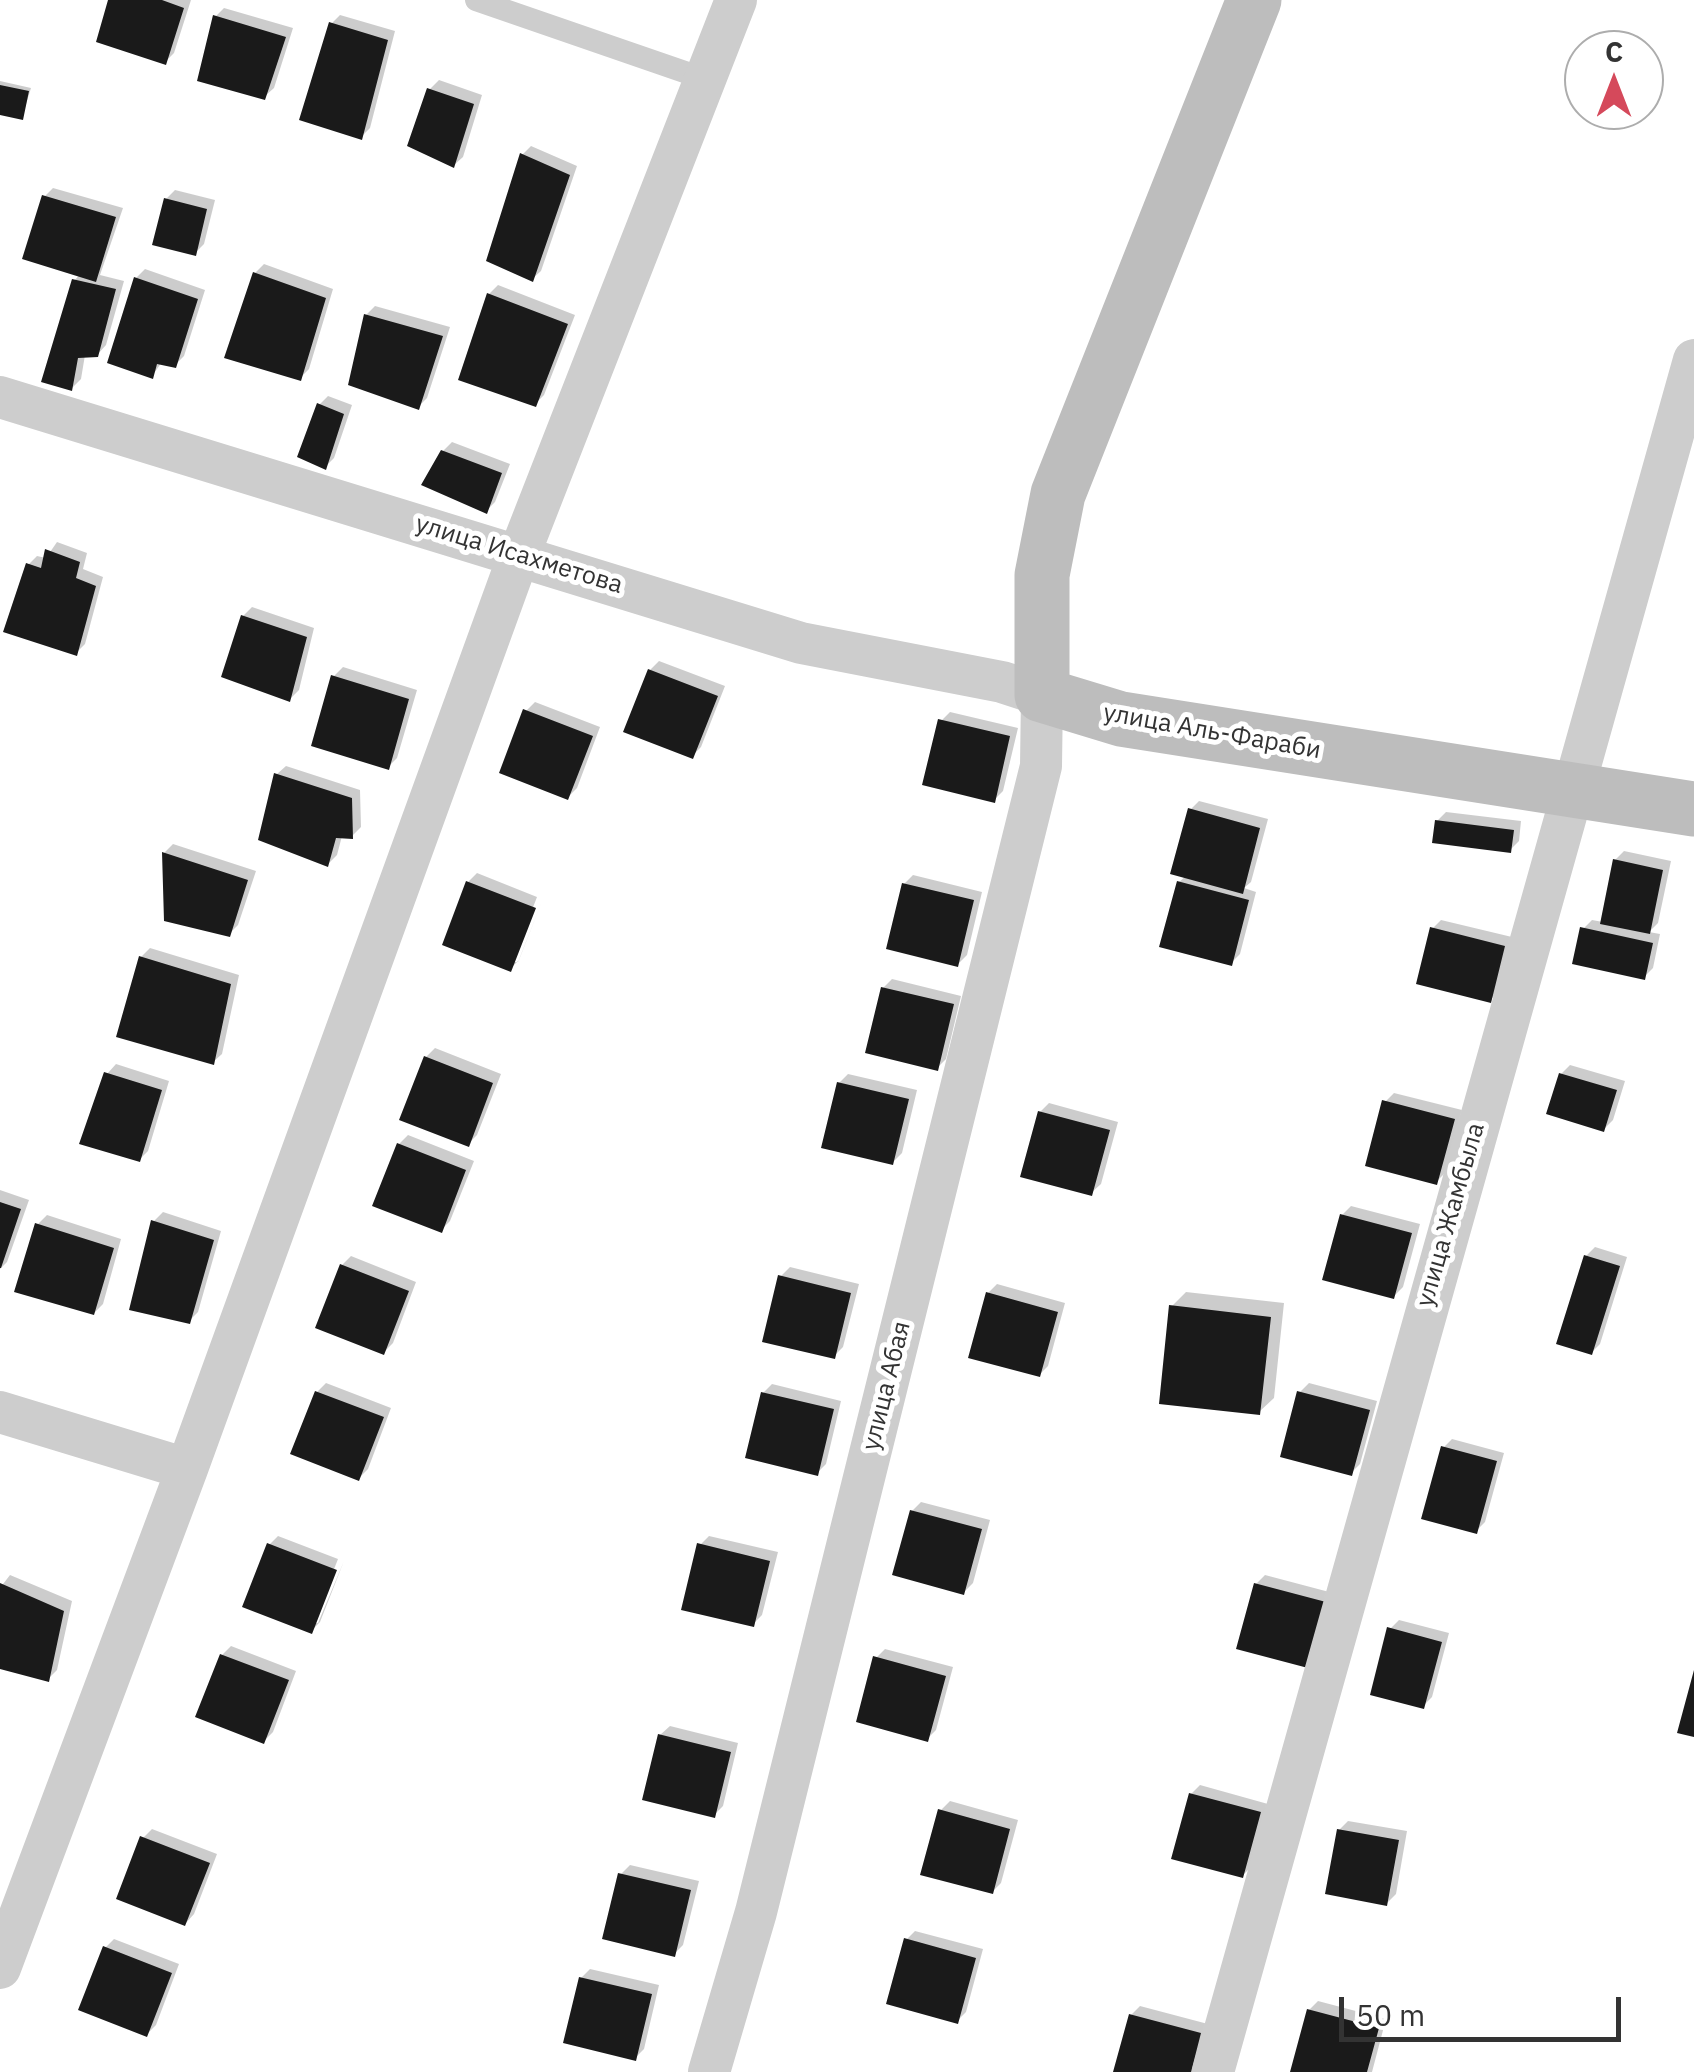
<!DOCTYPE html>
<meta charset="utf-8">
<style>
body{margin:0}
#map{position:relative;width:1694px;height:2072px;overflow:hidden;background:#fff;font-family:"IBM Plex Sans",sans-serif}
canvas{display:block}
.north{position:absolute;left:1564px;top:30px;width:100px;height:100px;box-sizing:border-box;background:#fff;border:2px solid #adadad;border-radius:50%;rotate:0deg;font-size:28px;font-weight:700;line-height:40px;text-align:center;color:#333}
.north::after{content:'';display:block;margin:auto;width:35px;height:45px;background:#d5495b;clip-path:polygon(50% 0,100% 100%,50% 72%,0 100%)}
.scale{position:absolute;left:1339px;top:1997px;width:282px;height:45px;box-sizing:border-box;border:5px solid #333;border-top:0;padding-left:12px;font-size:30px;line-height:35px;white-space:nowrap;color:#333;-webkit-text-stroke:8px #fff;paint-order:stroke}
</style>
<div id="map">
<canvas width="1694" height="2072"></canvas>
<div class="north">С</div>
<div class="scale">50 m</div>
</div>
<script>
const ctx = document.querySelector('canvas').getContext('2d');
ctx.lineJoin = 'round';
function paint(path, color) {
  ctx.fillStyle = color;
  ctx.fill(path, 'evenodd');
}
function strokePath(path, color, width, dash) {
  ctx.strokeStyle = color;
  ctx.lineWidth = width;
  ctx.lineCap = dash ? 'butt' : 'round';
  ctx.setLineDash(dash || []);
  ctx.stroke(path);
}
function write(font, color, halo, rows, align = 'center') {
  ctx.font = font + ' "IBM Plex Sans",sans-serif';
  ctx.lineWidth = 10;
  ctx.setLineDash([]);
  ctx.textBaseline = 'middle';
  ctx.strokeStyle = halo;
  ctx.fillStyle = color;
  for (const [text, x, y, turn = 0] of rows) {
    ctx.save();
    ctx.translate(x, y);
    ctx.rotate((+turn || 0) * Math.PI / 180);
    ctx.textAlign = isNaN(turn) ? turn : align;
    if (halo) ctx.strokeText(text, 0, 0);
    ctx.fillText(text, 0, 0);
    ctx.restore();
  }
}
const shadow = new Path2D(`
 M111,0H191L174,53L165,62Z
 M224,8L293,28L274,88L264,97L215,17Z
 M340,15L395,31L370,128L361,137L331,24Z
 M439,80L482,95L463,157L454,165L410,145L430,89Z
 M0,81L31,88L22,117L0,112Z
 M531,146L577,166L541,271L532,279L522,155Z
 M53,188L123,208L100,275L124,281L106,345L97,355H85L81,379L72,388L75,280L80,274L44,197Z
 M175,190L215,200L204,244L195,253L166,199Z
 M264,264L333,289L309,369L300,378L255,273Z
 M145,269L205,290L184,356L175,365L162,362L152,376L136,278Z
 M498,285L575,315L544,395L535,404L489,294Z
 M375,306L450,327L427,398L418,407L366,315Z
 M328,396L352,405L334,458L325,467L319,405Z
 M452,442L510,464L495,502L486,511L443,451Z
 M57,542L87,553L83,569L103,577L85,644L76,653L28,565L37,556L46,558Z
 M252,607L314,628L299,690L290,699L243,616Z
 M659,661L725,686L701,747L692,756L650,670Z
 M343,667L417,690L397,758L388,767L334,676Z
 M535,702L600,727L577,788L568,797L526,711Z
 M950,712L1018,728L1003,791L994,800L941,721Z
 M286,766L360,790L361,827L352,836H342L337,855L328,864L277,774Z
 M1199,801L1268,819L1251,882L1244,888L1256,892L1240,954L1231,963L1179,882L1186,876L1190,810Z
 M1446,812L1521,821L1519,841L1510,850L1437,821Z
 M173,844L256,871L238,925L229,934L164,853Z
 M1624,851L1671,861L1658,923L1649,932L1660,934L1653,968L1644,977L1583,929L1592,920L1603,922L1615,860Z
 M477,873L537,897L512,962H518L543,899L519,960L510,969L468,882Z
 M913,875L982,892L967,955L958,964L904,884Z
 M1441,920L1512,937L1499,991L1490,1000L1432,929Z
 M150,948L239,975L222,1054L213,1062L141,957Z
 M892,979L961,996L946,1059L937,1068L883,988Z
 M435,1048L501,1074L477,1135L468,1144L426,1057Z
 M116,1064L169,1081L148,1151L139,1160L107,1074Z
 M1570,1065L1625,1081L1613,1120L1604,1129L1561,1074Z
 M848,1074L917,1090L902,1153L893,1162L839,1083Z
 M1394,1093L1462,1110L1445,1173L1436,1182L1385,1102Z
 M1049,1103L1118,1122L1101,1184L1091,1193L1040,1112Z
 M408,1135L474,1161L450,1221L441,1230L399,1144Z
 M0,1190L29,1200L7,1262L0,1269Z
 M1351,1206L1420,1224L1403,1287L1394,1296L1342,1215Z
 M163,1212L221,1231L198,1312L189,1321L154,1221Z
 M47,1215L121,1239L103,1304L94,1313L38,1224Z
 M1595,1247L1627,1257L1600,1344L1591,1353L1586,1256Z
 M351,1256L416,1282L393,1343L384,1352L342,1265Z
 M790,1267L859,1284L843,1347L834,1356L781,1276Z
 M997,1284L1065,1303L1048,1366L1039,1375L988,1293Z
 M1186,1292L1284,1303L1274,1398L1259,1412L1172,1306Z
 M326,1383L391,1408L368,1469L359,1478L317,1392Z
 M1309,1383L1377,1401L1360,1464L1351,1473L1300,1392Z
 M772,1384L841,1401L826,1464L817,1473L763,1393Z
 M1452,1439L1504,1453L1485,1522L1476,1531L1443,1448Z
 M921,1502L990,1520L973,1583L964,1592L912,1511Z
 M278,1536L338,1559L313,1623H318L344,1561L320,1622L311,1631L269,1545Z
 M709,1536L778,1552L762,1615L753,1624L700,1545Z
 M10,1575L72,1601L57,1670L48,1679L0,1666V1588Z
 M1265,1575L1333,1593L1316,1656L1256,1584Z
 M1399,1620L1449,1633L1432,1697L1423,1706L1390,1629Z
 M231,1646L296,1671L273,1732L264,1741L222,1655Z
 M885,1649L953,1667L936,1730L927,1739L876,1658Z
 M670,1726L738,1743L723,1806L714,1815L660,1735Z
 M1200,1785L1268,1804L1252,1866L1243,1875L1191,1794Z
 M950,1801L1018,1820L1001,1883L992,1892L940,1811Z
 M1348,1821L1407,1831L1396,1894L1387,1903L1339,1830Z
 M152,1829L217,1854L194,1914L185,1924L143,1838Z
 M630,1865L699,1881L683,1945L674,1954L621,1874Z
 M915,1931L983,1949L966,2012L957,2021L906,1940Z
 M114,1939L179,1964L156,2025L147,2034L105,1948Z
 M590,1969L659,1985L644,2049L635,2058L581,1978Z
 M1318,2001L1386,2019L1372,2072H1292L1309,2010Z
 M1140,2006L1208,2024L1196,2072H1116L1131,2015Z`);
const building = new Path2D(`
 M108,0H162L184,8L166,65L96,42Z
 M213,15L286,37L265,100L197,81Z
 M329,22L388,40L362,140L299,120Z
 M0,85L29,91L23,120L0,115Z
 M427,88L474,104L454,168L407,146Z
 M520,153L570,175L533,282L486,261Z
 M42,195L116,217L96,282L22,259Z
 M164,198L207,209L196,256L152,245Z
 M253,272L326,298L301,381L224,358Z
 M134,277L198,299L176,368L157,364L153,379L107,363Z
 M72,279L116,289L98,357L78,358L72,391L41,382Z
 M487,293L568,324L536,407L458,380Z
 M364,314L443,336L419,410L348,385Z
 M317,403L344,414L326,470L297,457Z
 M441,450L502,473L487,514L421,485Z
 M45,549L80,562L76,578L96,586L77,656L3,632L26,563L41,568Z
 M241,615L307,637L290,702L221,677Z
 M648,669L718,696L693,759L623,732Z
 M331,675L409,699L389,770L311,746Z
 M523,709L593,736L568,800L499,773Z
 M938,719L1010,736L995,803L922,785Z
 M274,773L352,798L353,839L336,838L328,867L258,840Z
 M1188,808L1260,828L1243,894L1170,874Z
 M1435,820L1514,830L1511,853L1432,843Z
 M162,852L248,880L230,937L164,921Z
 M1613,859L1663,870L1650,934L1600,924Z
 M466,881L536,908L511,972L442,945Z
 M1177,881L1249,900L1232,966L1159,947Z
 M902,883L974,900L958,967L886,949Z
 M1430,927L1505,946L1491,1003L1416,984Z
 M1580,927L1653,943L1645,980L1572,964Z
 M139,956L231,984L214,1065L116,1037Z
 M881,987L954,1004L938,1071L865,1053Z
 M424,1056L493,1083L469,1147L399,1120Z
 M104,1072L162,1090L140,1162L79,1144Z
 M1559,1073L1617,1090L1604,1132L1546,1114Z
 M837,1082L909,1099L893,1165L821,1148Z
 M1382,1100L1455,1119L1437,1185L1365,1166Z
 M1038,1111L1110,1130L1092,1196L1020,1177Z
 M397,1143L466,1170L442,1233L372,1206Z
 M0,1202L21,1209L1,1268H0Z
 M1340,1214L1412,1233L1394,1299L1322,1280Z
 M151,1220L214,1240L190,1324L129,1310Z
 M35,1223L114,1248L94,1315L14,1292Z
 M1584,1255L1620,1266L1592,1355L1556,1344Z
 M340,1264L409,1291L384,1355L315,1328Z
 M778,1275L851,1293L835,1359L762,1342Z
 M986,1292L1058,1312L1040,1377L968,1358Z
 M1169,1305L1271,1317L1260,1415L1159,1404Z
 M315,1391L384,1417L359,1481L290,1454Z
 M1297,1391L1370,1410L1352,1476L1280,1457Z
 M761,1392L834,1409L818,1476L745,1458Z
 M1441,1446L1497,1461L1477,1534L1421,1519Z
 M910,1510L982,1529L964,1595L892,1575Z
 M267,1543L337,1570L312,1634L242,1607Z
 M697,1543L770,1561L754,1627L681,1610Z
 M0,1583L64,1611L49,1682L0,1669Z
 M1254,1583L1326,1602L1308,1668L1236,1649Z
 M1387,1627L1442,1642L1424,1709L1370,1695Z
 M220,1654L289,1680L264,1744L195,1717Z
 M873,1656L946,1676L928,1742L856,1722Z
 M1694,1670V1737L1677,1733Z
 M658,1734L731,1752L715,1818L642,1800Z
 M1189,1793L1261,1812L1243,1878L1171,1859Z
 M938,1809L1010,1829L993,1894L920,1875Z
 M1337,1829L1399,1840L1387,1906L1325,1894Z
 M140,1836L210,1863L185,1926L116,1899Z
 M618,1873L691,1890L675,1957L602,1939Z
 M904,1938L976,1958L958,2024L886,2004Z
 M103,1946L172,1973L147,2037L78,2010Z
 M579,1977L652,1994L636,2061L563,2043Z
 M1307,2009L1379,2028L1367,2072H1290Z
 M1129,2014L1201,2033L1191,2072H1113Z`);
const lane = new Path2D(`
 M476,0L705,79`);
const street = new Path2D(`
 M0,397L801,643L1002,682L1042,695L1041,766L756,1912L709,2072
 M0,1412L187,1469
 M0,1968L187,1469L519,555L736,0
 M1213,2072L1694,360`);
const secondary = new Path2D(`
 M1254,0L1058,494L1042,575V695L1121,719L1694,809`);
const streetNames = [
 ["улица Исахметова",519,555,17],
 ["улица Аль-Фараби",1212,732,10],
 ["улица Жамбыла",1451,1215,-74],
 ["улица Абая",887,1386,-76]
];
paint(shadow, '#0003');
paint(building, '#1a1a1a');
strokePath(lane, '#cdcdcd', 22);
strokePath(street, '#cdcdcd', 42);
strokePath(secondary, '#bdbdbd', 55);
write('25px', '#333', '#fff', streetNames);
</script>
